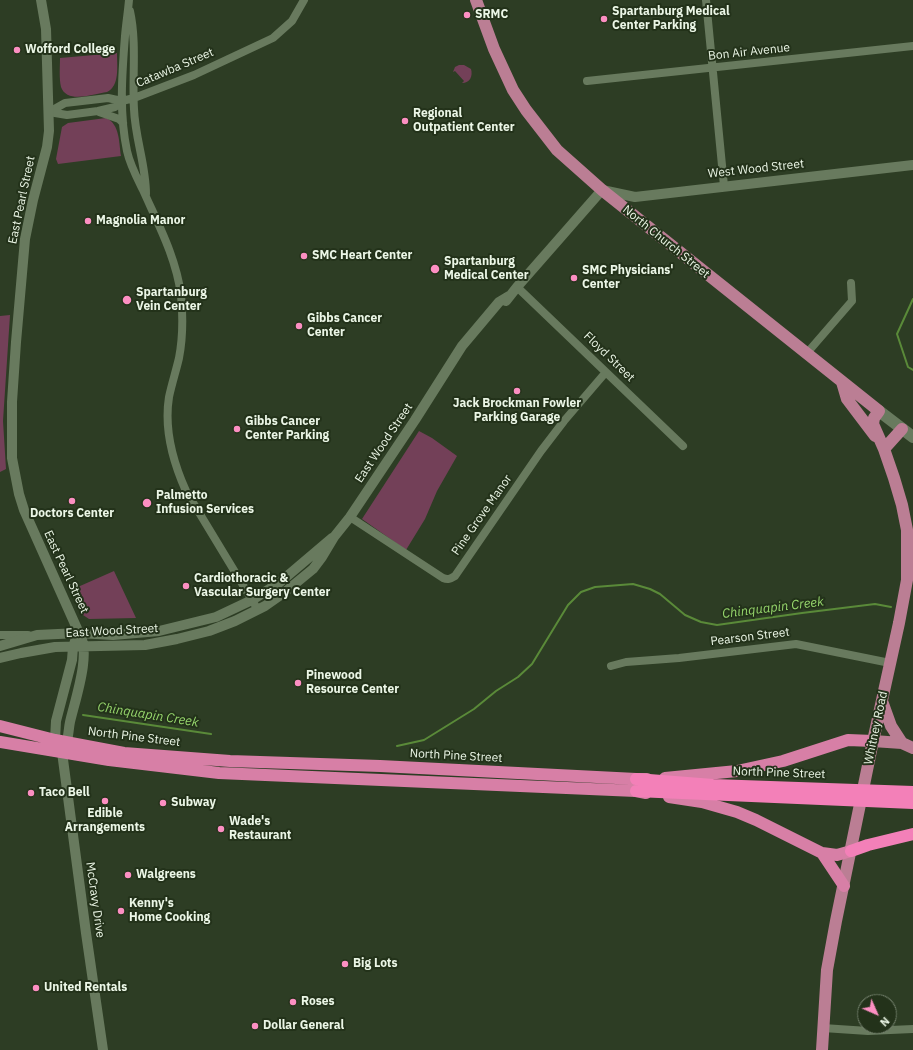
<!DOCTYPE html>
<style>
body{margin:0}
#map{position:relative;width:913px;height:1050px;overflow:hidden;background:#2d3d24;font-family:"IBM Plex Sans",sans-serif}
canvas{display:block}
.north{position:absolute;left:857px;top:994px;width:40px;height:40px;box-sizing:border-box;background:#23321a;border:1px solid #73806c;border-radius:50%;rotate:135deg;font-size:11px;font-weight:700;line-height:16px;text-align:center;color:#ebf6e6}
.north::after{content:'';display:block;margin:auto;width:14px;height:18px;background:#fc8fc2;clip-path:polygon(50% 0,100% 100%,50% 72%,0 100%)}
</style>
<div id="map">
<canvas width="913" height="1050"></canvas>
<div class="north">N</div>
</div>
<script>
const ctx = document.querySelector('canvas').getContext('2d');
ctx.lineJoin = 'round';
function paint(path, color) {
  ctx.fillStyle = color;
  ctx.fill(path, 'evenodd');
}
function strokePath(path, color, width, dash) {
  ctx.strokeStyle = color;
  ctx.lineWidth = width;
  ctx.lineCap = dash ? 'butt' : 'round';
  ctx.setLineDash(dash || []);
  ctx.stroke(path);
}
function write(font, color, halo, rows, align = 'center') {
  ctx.font = font + ' "IBM Plex Sans",sans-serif';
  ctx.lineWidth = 4;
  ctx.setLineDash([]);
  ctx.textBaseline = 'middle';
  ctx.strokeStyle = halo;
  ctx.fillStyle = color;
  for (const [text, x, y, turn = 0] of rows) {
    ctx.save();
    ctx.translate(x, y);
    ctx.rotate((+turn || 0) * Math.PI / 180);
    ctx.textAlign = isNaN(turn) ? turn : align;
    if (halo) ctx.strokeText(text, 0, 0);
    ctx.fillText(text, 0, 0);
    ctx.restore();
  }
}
const green = new Path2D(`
 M117,53C117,66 120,86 107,92C93,94 67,104 61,87C59,78 60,67 60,58Z
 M459,65H464L471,69C473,76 470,83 462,83L464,81L455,71L453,72L455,67Z
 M106,118C120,124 119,143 121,156L58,164L56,159L62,127L68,123Z
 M10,315L3,421L6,469L0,472V316Z
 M419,431L432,438L457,456L437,491L425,519L406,550L362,519Z
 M114,571L136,618L89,619L83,615L71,590Z`);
const stream = new Path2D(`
 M913,299L897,334L908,367L913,370
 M83,715L211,734
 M397,746L424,740L474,709L496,691L518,677L532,664L568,605L581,592L595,587L633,584L650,589L660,594L685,615L701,622L717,625L802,613L875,604L891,607`);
const minor = new Path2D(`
 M129,0C128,12 126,24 125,36C122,74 119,113 127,151C130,165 137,178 143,190C158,224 176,257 181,295C183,316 183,337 179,358C176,371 172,383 169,397C164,428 173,462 186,491L255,605
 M706,0L724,186
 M130,11C137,43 132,77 134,109C135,138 146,165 146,194
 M587,81L913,46
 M122,101L115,107L98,111L67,115L49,112L65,103L108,98L122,101L134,98L194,75L273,38L292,21L304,0
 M99,112L119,119L123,123
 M517,287L683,446
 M807,353L852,301L851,283
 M350,517L443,578C448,580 450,579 455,576L541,451L564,421L606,372
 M0,635H28
 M611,666L626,662L679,658L796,644L890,663
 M823,1028L868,1031L913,1029`);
const tertiary = new Path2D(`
 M41,0L46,29L49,131L47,147L33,200L25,239L16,342L12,402V458L19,494L24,510L79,633C92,652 75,700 70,722C68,731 69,740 64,749
 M506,301L517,287L602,190L635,197L913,165
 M0,646L37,635L79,633L113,635L159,631L216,617L252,600L279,583L332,538
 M0,658L21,653L55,647L145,645L177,639L209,631L235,621L265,606L285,592L313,569L322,557L334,537L350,517L415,420L462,346L499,302L509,296
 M57,745L55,740L56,721L72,660L73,647L75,641
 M62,752L86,933L103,1050`);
const secondary = new Path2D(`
 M879,411L913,437`);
const primary = new Path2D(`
 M476,0L494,49L513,90L526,110L557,150L602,190L879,411L874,418L873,424L884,449L894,478L902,505L907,530V580L899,623L873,741L836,921L827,970L822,1050
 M842,382L847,399L875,436
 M884,449L902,429
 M882,701L891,726L902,743
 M873,741L902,743L913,748`);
const trunk = new Path2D(`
 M0,726L55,740L124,753L230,761L380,766L636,779H647
 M0,742L109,760L219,773L636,791L646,793
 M665,778L737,771L783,761L848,740L873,741
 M669,797L702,802L737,812L756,820L822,853L837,855L851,851
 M822,853L844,886`);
const motorway = new Path2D(`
 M636,779L713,785L913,792
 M636,791L913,803
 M851,851L868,845L913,834`);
const markers = [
 [467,15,4,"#fc8fc2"],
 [604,19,4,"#fc8fc2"],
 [17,50,4,"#fc8fc2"],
 [405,121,4,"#fc8fc2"],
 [88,221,4,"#fc8fc2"],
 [304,256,4,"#fc8fc2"],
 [435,269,5,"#fc8fc2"],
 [574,278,4,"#fc8fc2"],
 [127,300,5,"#fc8fc2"],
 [299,326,4,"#fc8fc2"],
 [517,391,4,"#fc8fc2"],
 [237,429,4,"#fc8fc2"],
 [72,501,4,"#fc8fc2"],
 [147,503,5,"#fc8fc2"],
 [186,586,4,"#fc8fc2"],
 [298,683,4,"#fc8fc2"],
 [31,793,4,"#fc8fc2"],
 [105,801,4,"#fc8fc2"],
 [163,803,4,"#fc8fc2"],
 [221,829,4,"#fc8fc2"],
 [128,875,4,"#fc8fc2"],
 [121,911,4,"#fc8fc2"],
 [345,964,4,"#fc8fc2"],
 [36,988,4,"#fc8fc2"],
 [293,1002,4,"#fc8fc2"],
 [255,1026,4,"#fc8fc2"]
];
const poiNames = [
 ["Spartanburg Medical",612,12],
 ["Center Parking",612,26],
 ["SRMC",475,15],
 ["Wofford College",25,50],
 ["Regional",413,114],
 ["Outpatient Center",413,128],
 ["Magnolia Manor",96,221],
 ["SMC Heart Center",312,256],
 ["Spartanburg",444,262],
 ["Medical Center",444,276],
 ["SMC Physicians'",582,271],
 ["Center",582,285],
 ["Spartanburg",136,293],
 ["Vein Center",136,307],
 ["Gibbs Cancer",307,319],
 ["Center",307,333],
 ["Jack Brockman Fowler",517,404,"center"],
 ["Parking Garage",517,418,"center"],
 ["Gibbs Cancer",245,422],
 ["Center Parking",245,436],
 ["Palmetto",156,496],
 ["Infusion Services",156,510],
 ["Doctors Center",72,514,"center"],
 ["Cardiothoracic &",194,579],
 ["Vascular Surgery Center",194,593],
 ["Pinewood",306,676],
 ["Resource Center",306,690],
 ["Taco Bell",39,793],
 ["Subway",171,803],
 ["Edible",105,814,"center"],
 ["Arrangements",105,828,"center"],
 ["Wade's",229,822],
 ["Restaurant",229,836],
 ["Walgreens",136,875],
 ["Kenny's",129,904],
 ["Home Cooking",129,918],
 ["Big Lots",353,964],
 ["United Rentals",44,988],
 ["Roses",301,1002],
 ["Dollar General",263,1026]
];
const streetNames = [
 ["Bon Air Avenue",749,52,-6],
 ["Catawba Street",175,68,-23],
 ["West Wood Street",756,169,-6],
 ["East Pearl Street",22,200,-78],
 ["North Church Street",666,242,39],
 ["Floyd Street",609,357,44],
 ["East Wood Street",384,443,-56],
 ["Pine Grove Manor",482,515,-55],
 ["East Pearl Street",66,572,65],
 ["East Wood Street",112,631,-3],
 ["Pearson Street",750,637,-7],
 ["Whitney Road",876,728,-78],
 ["North Pine Street",134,737,7],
 ["North Pine Street",456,756,3],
 ["North Pine Street",779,773,2],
 ["McCravy Drive",95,900,82]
];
const waterNames = [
 ["Chinquapin Creek",773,608,-7],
 ["Chinquapin Creek",148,715,9]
];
paint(green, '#734058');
strokePath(stream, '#5a8a39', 2);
strokePath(minor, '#687a5e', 8);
strokePath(tertiary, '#687a5e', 10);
strokePath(secondary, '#687a5e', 12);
strokePath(primary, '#bb7e94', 12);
strokePath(trunk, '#d77fa6', 12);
strokePath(motorway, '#f380b8', 12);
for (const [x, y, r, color] of markers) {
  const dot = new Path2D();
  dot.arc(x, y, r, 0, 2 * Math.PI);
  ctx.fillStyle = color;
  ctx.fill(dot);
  strokePath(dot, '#23321a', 1.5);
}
write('bold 12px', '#ebf6e6', '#23321a', poiNames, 'left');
write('12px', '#ebf6e6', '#23321a', streetNames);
write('italic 13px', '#96d66c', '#23321a', waterNames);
</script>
